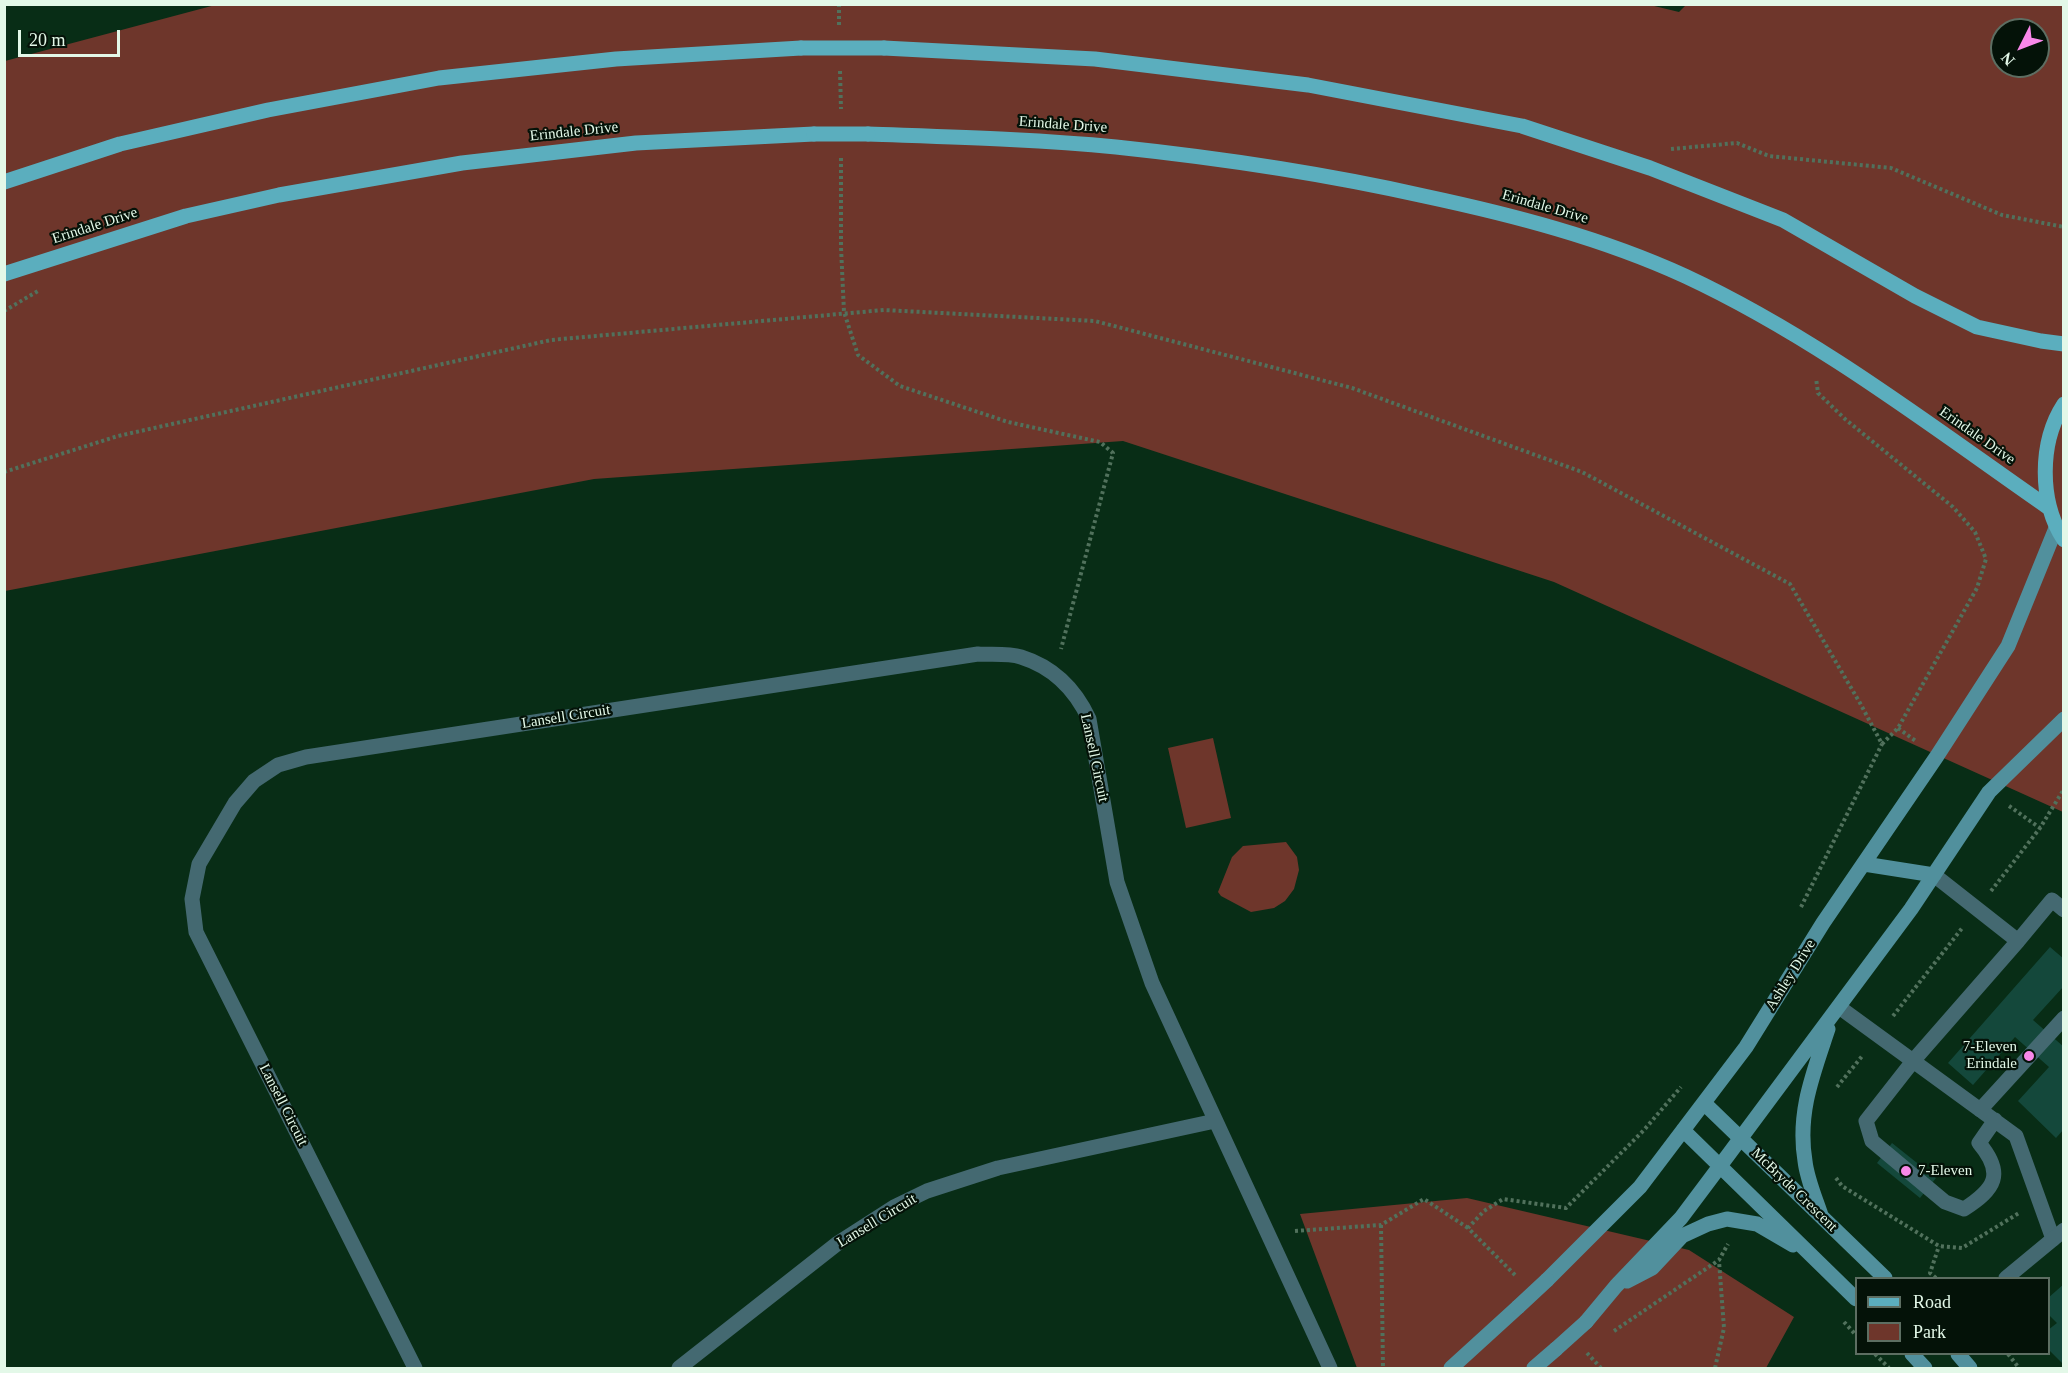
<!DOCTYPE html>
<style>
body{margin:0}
#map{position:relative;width:2068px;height:1373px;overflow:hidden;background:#082d16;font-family:"Times New Roman",serif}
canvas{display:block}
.frame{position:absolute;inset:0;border:6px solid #e3f8e8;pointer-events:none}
.legend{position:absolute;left:1855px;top:1277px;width:195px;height:78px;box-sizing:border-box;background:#041208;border:2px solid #5d6e62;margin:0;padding:8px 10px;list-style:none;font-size:18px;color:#e3f8e8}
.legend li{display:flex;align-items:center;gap:12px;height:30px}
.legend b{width:30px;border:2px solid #5d6e62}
.north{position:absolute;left:1990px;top:18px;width:60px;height:60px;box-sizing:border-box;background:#041208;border:2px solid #5d6e62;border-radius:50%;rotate:228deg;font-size:16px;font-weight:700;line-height:24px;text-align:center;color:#e3f8e8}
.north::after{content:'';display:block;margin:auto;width:21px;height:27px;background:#f988e9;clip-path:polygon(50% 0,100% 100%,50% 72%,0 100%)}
.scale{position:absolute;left:18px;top:30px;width:102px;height:27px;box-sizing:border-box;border:3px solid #e3f8e8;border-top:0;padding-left:8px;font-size:18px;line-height:21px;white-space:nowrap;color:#e3f8e8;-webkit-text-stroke:4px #041208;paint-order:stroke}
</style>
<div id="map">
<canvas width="2068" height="1373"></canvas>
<div class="frame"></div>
<ul class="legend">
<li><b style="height:8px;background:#5baebe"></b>Road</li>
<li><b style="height:16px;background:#6e362b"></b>Park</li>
</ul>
<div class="north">N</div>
<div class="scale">20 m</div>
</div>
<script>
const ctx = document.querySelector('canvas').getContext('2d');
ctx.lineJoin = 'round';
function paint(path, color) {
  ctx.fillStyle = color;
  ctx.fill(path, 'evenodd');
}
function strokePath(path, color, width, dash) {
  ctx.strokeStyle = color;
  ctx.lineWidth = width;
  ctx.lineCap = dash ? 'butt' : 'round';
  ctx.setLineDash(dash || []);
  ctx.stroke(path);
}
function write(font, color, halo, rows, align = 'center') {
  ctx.font = font + ' "Times New Roman",serif';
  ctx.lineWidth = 4.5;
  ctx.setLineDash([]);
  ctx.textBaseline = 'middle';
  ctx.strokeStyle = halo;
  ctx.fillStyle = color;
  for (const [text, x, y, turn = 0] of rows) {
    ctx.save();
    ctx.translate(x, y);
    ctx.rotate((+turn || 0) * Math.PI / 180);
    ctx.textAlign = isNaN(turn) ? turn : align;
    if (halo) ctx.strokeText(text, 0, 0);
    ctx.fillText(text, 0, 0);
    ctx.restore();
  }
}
const green = new Path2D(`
 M219,4H1646L1679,12L1687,4L2063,5V812L1554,582L1123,441L594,479L5,591V61ZM2002,30H2038V66H2002Z
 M1213,738L1231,818L1186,828L1168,748Z
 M1286,842L1297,857L1299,870L1294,889L1285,901L1274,908L1251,912L1221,896L1218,892L1232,857L1243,846Z
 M1467,1198L1689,1250L1794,1317L1766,1368H1357L1300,1214Z`);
const building = new Path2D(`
 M2050,947L2064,959V986L2033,1020L2064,1047V1129L2056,1138L2018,1101L2049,1067L2015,1037L1973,1085L1948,1063Z
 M1892,1143L1936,1178L1920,1198L1877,1163Z
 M2064,1284V1365L2048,1349V1330L2057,1323L2048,1314V1298Z`);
const path = new Path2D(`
 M839,4V25
 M840,71L841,109
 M1671,149L1737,143L1769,156L1891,168L2002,215L2064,227
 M841,158V247L844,312L858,355L900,386L1008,422L1100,442L1113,453L1061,649
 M4,311L38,291
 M4,472L118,436L551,340L884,310L1095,321L1352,388L1582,472L1790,584L1860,703L1882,744L1898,728L1977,588L1986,559L1975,532L1953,507L1845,419L1818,393L1816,378
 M1898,728L1917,742
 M2009,806L2040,828
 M1991,891L2040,828L2064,789
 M1801,907L1882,744
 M1893,1016L1963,927
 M1837,1087L1863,1055
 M1836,1178L1842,1186L1939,1246L1962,1248L2019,1213
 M1381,1225L1383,1368
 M1295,1231L1381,1225L1424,1199L1468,1228
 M1515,1275L1468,1228L1484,1211L1503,1199L1566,1208L1644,1130L1681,1087
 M1936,1278L1930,1273L1939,1246
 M1844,1322L1856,1335
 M1614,1331L1719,1260L1728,1244
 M1587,1353L1601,1368
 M1875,1354L1889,1368
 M2008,1354L2019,1368
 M1715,1368L1724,1328L1719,1261`);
const lane = new Path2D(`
 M1934,875L2018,941L1913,1061L1866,1121L1872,1141L1945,1202L1964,1209C1995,1189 2005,1174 1979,1143L1995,1120
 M2018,941L2052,900L2064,910
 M1839,1007L2016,1136L2053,1239
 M1980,1110L2064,1018`);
const street = new Path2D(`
 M2006,1278L2064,1230
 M415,1368L196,932L192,899L199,864L235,803L254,781L278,765L306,757L978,654C991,655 1008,653 1021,657C1053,667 1075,689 1089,719L1117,882L1152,983L1330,1368
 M679,1368L838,1243L894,1207L927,1191L998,1168L1215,1121`);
const secondary = new Path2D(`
 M1864,864L1934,875
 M1704,1103L1885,1278
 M1683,1130L1856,1299
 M1821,1215C1815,1197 1807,1179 1805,1161C1797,1113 1813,1074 1828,1029
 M1547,1280L1640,1187L1746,1047L1823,923L1937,756L2008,646L2056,528
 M1627,1281L1652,1268L1682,1236L1708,1224L1727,1219L1757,1224L1793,1245
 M1586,1322L1616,1286L1681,1218L1720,1166L1911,909L1989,792L2064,719
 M1912,1354L1925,1368
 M1958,1354L1970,1368
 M1451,1368L1518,1307
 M1534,1368L1556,1349`);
const primary = new Path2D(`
 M884,48L1095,59L1308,85L1522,126L1650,168L1783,220L1915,296L1977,327L2041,341L2064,344
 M868,134C951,137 1034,139 1116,147C1220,158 1322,173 1424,196C1513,215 1602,238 1685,276C1816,337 1931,426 2049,508
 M4,182L120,144L268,110L439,78L616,59L801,48
 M4,274L186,216L279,195L462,163L636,143L814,134
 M2064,404C2039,442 2039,502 2064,540`);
const secondaryBridge = new Path2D(`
 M1518,1307L1547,1280
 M1556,1349L1586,1322`);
const primaryBridge = new Path2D(`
 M801,48H884
 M814,134H868`);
const markers = [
 [2029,1056,6,"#f988e9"],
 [1906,1171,6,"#f988e9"]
];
const streetNames = [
 ["Erindale Drive",1063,125,4],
 ["Erindale Drive",574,132,-6],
 ["Erindale Drive",1545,207,16],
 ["Erindale Drive",95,226,-18],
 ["Erindale Drive",1977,436,35],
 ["Lansell Circuit",566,717,-9],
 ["Lansell Circuit",1094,758,78],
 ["Ashley Drive",1791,975,-58],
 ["Lansell Circuit",283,1105,63],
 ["McBryde Crescent",1794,1190,44],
 ["Lansell Circuit",877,1221,-31]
];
const poiNames = [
 ["7-Eleven",2017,1047],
 ["Erindale",2017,1064],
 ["7-Eleven",1918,1171,"left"]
];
paint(green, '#6e362b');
paint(building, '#14483b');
strokePath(path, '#51715c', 4, [3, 3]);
strokePath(lane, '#446971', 15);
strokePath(street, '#446971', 15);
strokePath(secondary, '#51909d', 15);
strokePath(primary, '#5baebe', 15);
strokePath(secondaryBridge, '#51909d', 15);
strokePath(primaryBridge, '#5baebe', 15);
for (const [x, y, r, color] of markers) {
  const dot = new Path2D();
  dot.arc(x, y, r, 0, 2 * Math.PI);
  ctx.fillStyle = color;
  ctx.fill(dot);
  strokePath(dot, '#041208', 2);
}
write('15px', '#e3f8e8', '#041208', streetNames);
write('15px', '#e3f8e8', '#041208', poiNames, 'right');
</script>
